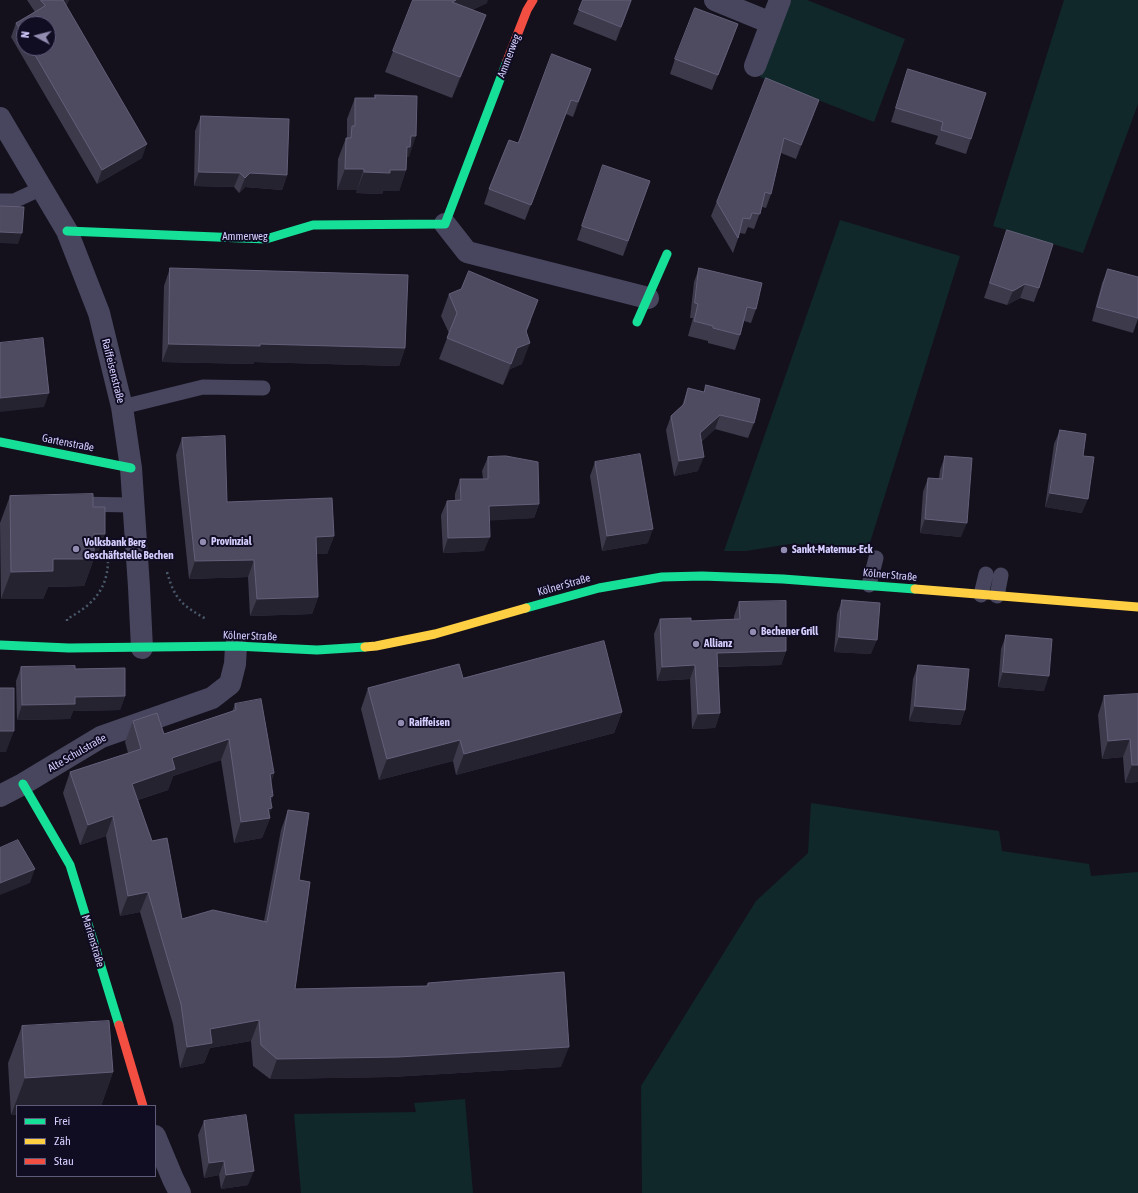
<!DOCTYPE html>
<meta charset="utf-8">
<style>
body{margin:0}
#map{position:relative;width:1138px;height:1193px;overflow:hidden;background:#14111d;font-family:"Asap Condensed",sans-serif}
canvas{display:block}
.legend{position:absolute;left:16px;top:1105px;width:140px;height:72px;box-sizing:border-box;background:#100c22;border:1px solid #5e5a7a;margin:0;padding:5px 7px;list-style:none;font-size:12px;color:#d4ceff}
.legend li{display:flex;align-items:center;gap:8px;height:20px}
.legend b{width:20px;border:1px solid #5e5a7a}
.north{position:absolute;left:16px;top:16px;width:40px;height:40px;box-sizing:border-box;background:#100c22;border:1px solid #5e5a7a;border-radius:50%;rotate:277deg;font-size:11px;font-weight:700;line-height:16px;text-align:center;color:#d4ceff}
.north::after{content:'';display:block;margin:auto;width:14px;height:18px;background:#918cb0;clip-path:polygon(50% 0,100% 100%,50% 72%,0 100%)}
</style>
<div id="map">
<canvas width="1138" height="1193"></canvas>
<ul class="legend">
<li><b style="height:5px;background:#16e098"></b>Frei</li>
<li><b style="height:5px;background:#ffcf43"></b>Zäh</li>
<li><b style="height:5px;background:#f24e42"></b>Stau</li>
</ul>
<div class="north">N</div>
</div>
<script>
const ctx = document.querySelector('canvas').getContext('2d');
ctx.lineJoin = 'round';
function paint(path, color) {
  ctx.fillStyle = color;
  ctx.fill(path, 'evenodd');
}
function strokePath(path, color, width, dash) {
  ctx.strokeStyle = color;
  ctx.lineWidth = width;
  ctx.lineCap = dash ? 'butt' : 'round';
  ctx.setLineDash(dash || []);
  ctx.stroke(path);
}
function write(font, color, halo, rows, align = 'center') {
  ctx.font = font + ' "Asap Condensed",sans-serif';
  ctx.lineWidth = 4;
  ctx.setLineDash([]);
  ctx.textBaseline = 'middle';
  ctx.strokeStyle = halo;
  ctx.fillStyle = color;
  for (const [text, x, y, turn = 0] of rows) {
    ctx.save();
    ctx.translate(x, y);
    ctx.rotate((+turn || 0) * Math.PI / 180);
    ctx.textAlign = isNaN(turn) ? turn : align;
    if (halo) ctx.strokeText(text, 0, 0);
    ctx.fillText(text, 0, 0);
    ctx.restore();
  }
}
const green = new Path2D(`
 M791,0H807L905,39L874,122L760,77Z
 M1064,0H1138V104L1083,253L993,226Z
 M840,220L960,256L867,552L841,546L790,544L746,551H724Z
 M811,803L999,831L1002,851L1089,864L1091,876L1138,872V1193H642L641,1086L756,901L808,853Z
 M465,1099L473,1193H301L294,1114L416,1112L414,1103Z`);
const path = new Path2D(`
 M96,553L108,554
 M167,572C175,600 182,605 206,619
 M67,621V619C91,606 107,591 108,562`);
const lane = new Path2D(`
 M0,201H14L42,188
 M122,407L203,387L263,388
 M74,504L133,505
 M869,585L876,558
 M981,595L986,574
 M997,596L1001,575`);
const street = new Path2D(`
 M715,0L771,23
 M755,66L780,0
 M0,118L67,231L99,313L122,407L131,468L139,587L142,648
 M445,224L467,252L648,298
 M0,796L23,784L101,737L212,698L230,684L235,664L236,646
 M155,1136L173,1179L180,1193`);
const fast = new Path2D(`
 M67,231L266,239L313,225L445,224L507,61
 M637,322L667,254
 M0,442L131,468
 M526,608L599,588L662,577L702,576L783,579L915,589
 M0,645L69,648L236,646L317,650L365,647
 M23,784L70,865L119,1025`);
const slow = new Path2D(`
 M915,589L1138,607
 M365,647L376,646L435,634L526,608`);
const jam = new Path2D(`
 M507,61L527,10L533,0
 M119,1025L143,1106`);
const wall = new Path2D(`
 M27,0H69L67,4L66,5L142,158L97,184L11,37L16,23L35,12ZM24,24L48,48H24Z
 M413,0L487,3L472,10L486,15L478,36L452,98L385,72Z
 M583,0H632L616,41L573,24Z
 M733,38L712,90L670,74L675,59Z
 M591,69L573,117L566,114L525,220L484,204L489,189L518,143Z
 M908,69L971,139L966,154L935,144L938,136L891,122L903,84Z
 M766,78L814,114L796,159L781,153L771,194L766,208L762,207L754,229L748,227L745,234L740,233L733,253L711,216Z
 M375,95L409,157H407L406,170L399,191H383L382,194L356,193L357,190H337L338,159L346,138H347V119L355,98H374Z
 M201,116L287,175L282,190L245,187L239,193L234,187L194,186L195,131Z
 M598,180L650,181L623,256L577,240Z
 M1007,230L1039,288L1034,302L1020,298L1007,305L984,298Z
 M170,268L405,348L399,366L254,362V364L162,362L164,286Z
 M699,268L756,309L751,323L744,321L740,335L735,350L708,343V341L688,336L693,318H690L694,282Z
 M1108,269L1138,277V319L1133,333L1092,321L1102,283Z
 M449,294L531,321L526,333L522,364L510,369L503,385L439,359L449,333L441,316Z
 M706,385L754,423L748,438L715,429L701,442L698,471L674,476L666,430L671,416L682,406L688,388L704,392Z
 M1060,430L1083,456L1082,513L1045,507L1054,444Z
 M182,438L227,502L334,536L327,554H316L318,597L312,614L250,616L248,577L189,579L176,455Z
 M945,456L961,537L920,533L923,492L928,478H939L940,470Z
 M488,457L539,504L534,518L489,520L484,551L443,553L441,515L447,501L455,500V494L460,479H483L482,471Z
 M595,462L648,543L602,551L590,476Z
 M10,496L95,561H93L84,586L48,587L43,599H1L0,523Z
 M842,600L871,654L834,652L837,614Z
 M739,602L786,651L781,665L718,667L720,713L715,728L692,729L690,679L657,681L654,634L660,619L691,621L734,619V616Z
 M1006,635L1044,691L998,687L1001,649Z
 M918,665L965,710L960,725L909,721L913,679Z
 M21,667L75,669L125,696L120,710L73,711L70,719L17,720L16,681Z
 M463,678L622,712L614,733L456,775L453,761L379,780L361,709L368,688Z
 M1138,694V782L1125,783L1123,757L1102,759L1098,715L1104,696Z
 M235,704L274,773L271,782V803L269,815L270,818L262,838L234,843L221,760L173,776L168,790L138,800L152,841L182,919L264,921L281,830L288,810L299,880L295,989L426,986L428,983L561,1067L391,1077L270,1079L253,1066L251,1041L210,1048L204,1063L180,1068L173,1024L140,912L120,916L106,836L80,845L63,793L70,772L128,753L125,742L133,721L164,734L232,712Z
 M22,1026L113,1072L101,1106H17L11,1115L8,1063Z
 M204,1121L248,1185L221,1189L219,1175L204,1178L198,1135Z`);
const shadedWall = new Path2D(`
 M61,0H69L67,4L57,12Z
 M456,0H488L487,3L444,23L452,2Z
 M631,0H632L616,41L621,27Z
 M486,15L478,36L452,98L460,77Z
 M738,24L733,38L712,90L718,75Z
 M591,69L586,83L573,117L578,102Z
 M819,100L814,114L796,159L801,145Z
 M411,136H416L409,157H407L399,168Z
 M147,144L142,158L97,184L102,170Z
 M345,169H364L357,190H337Z
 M390,170H406L399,191H383L382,194L356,193L364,172Z
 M199,172L240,173L234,187L194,186Z
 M250,173L287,175L282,190L245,187L239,193L245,178Z
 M0,232L22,233L18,244L0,243Z
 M1025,284L1020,298L1007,305L1013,291Z
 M538,300L520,347L530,343L522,364L510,369L503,385L517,348L526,331Z
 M169,344H260L405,348L399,366L254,362V364L162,362Z
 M49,393L44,407L0,412V398Z
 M720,415L715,429L695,448L700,433Z
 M704,457L698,471L674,476L679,461Z
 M1050,493L1088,499L1082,513L1045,507Z
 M539,504L534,518L484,521L489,506Z
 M925,519L967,523L961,537L920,533Z
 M653,529L648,543L602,551L607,536Z
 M94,534H105L95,561H93L84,586L48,587L43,599H1L11,572Z
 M334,536L327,554H309L316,537Z
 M490,537L484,551L443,553L448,538Z
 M254,560L248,577L189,579L195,561Z
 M318,597L312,614L250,616L257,599Z
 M839,637L877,640L871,654L834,652Z
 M786,651L781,665L712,667L717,653Z
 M695,665L690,679L657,681L662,667Z
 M1003,672L1049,676L1044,691L998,687Z
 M125,696L120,710L73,711L70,719L17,720L22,705L75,697Z
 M915,706L965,710L960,725L909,721Z
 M622,712L614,733L456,775L464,754Z
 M720,713L715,728L692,729L698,714Z
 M0,731H14L6,752H0Z
 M229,739L221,760L173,776L168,790L125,804L132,784L172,758Z
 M1130,739L1123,757L1102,759L1108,741Z
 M460,740L453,761L379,780L387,759Z
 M1132,765H1138V782L1125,783Z
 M274,773L267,794L270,774Z
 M273,796L269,809L272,808L268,818H270L262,838L234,843L241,822L270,797Z
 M113,816L106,836L80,845L88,825Z
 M35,869L30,883L0,895V883Z
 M148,892L140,912L120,916L128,896Z
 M259,1020L251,1041L210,1048L204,1063L180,1068L187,1047L210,1029Z
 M569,1047L561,1067L391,1077L270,1079L277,1059Z
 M113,1072L101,1106H17V1115H11L25,1078Z
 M224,1161L219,1175L204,1178L209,1163Z
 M254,1171L248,1185L221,1189L226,1175Z`);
const building = new Path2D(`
 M41,0H63L147,144L102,170L31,48H48V24H24V36L16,23L45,6Z
 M413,0H456L452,2L486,15L460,77L393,51Z
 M583,0H631L621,27L579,10Z
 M695,8L738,24L718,75L675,59Z
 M552,54L591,69L578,102L571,100L531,205L489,189L509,140L518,143Z
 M908,69L986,93L971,139L941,130L943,122L896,108Z
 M766,78L819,100L801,145L784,138L771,194L765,192L760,214L752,213L750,219L743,218L738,238L717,202Z
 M375,95L417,96L416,136H411L410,147H407L406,170H390V173L364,172V169H345L346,138H351L352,126H355V98H375Z
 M201,116L289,119L287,175L250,173L245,178L240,173L199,172Z
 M603,165L650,181L628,241L582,226Z
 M0,206L24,207L22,233L0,232Z
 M1007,230L1053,244L1039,288L1025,284L1013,291L990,283Z
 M170,268L408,275L405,348L260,344V346L169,344Z
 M699,268L762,283L756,309L747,307L740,335L713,328V326L694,321L698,304L695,303Z
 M1108,269L1138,277V318L1097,307Z
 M469,271L538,300L526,331L530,343L517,348L511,364L447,338L457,313L449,294L461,289Z
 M43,338L49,393L0,398V343Z
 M706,385L760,399L754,423L720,415L700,433L704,457L679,461L671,416L684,404L688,388L704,392Z
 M1060,430L1086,434L1083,456L1094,457L1088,499L1050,493Z
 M225,436L227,502L332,498L334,536L316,537L318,597L257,599L254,560L195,561L182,438Z
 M640,454L653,529L607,536L595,462Z
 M506,456L538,462L539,504L489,506L490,537L448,538L447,501L461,500L460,479H488V457Z
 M945,456L972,458L967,523L925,519L928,478L942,479Z
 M93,494V507H105V534H94V559H53V571L11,572L10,496Z
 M842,600L880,603L877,640L839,637Z
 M786,601V651L717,653L720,713L698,714L695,665L662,667L660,619L691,618V621L740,619L739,602Z
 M1006,635L1052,639L1049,676L1003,672Z
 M604,641L622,712L464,754L460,740L387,759L368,688L459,664L463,678Z
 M918,665L969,669L965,710L915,706Z
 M75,666V669L125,668V696L75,697V704L22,705L21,667Z
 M0,688H14V731H0Z
 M1138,694V765H1132L1130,739L1108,741L1104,696Z
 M261,699L274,773L270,774L273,796L270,797L272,808L268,809L270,818L241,822L229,739L172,758L175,769L132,784L152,841L167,838L182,919L213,910L267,922L288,810L309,813L299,880L310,882L295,989L428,986V983L564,972L569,1047L398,1057L277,1059L261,1045L259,1020L210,1029L212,1043L187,1047L181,1004L148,892L128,896L113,816L88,825L70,772L141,749L133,721L157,713L164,734L236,710L235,704Z
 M18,840L35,869L0,883V848Z
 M109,1021L113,1072L25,1078L22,1026Z
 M246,1115L254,1171L226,1175L224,1161L209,1163L204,1121Z`);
const markers = [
 [203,542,4,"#918cb0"],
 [76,549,4,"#918cb0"],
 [784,550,4,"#918cb0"],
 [753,632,4,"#918cb0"],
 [696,644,4,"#918cb0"],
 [401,723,4,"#918cb0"]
];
const streetNames = [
 ["Ammerweg",509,56,-69],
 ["Ammerweg",245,237],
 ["Raiffeisenstraße",113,371,76],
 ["Gartenstraße",68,443,11],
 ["Kölner Straße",890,575,5],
 ["Kölner Straße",564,585,-16],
 ["Kölner Straße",250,636,2],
 ["Alte Schulstraße",77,753,-30],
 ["Marienstraße",93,941,73]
];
const poiNames = [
 ["Provinzial",211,542],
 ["Volksbank Berg",84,543],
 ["Geschäftstelle Bechen",84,556],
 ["Sankt-Maternus-Eck",792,550],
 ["Bechener Grill",761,632],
 ["Allianz",704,644],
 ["Raiffeisen",409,723]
];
paint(green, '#10282a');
strokePath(path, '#495969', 2.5, [2, 3]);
strokePath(lane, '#47465e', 15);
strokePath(street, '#47465e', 22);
strokePath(fast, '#16e098', 9);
strokePath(slow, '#ffcf43', 9);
strokePath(jam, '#f24e42', 9);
paint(wall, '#3d3a4c');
paint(shadedWall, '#262331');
paint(building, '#4e4a60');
strokePath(building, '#635f79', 1);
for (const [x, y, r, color] of markers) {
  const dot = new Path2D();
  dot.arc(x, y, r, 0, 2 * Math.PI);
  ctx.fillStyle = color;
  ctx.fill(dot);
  strokePath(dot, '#100c22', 1.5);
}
write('11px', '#d4ceff', '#100c22', streetNames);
write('bold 11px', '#d4ceff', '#100c22', poiNames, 'left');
</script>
